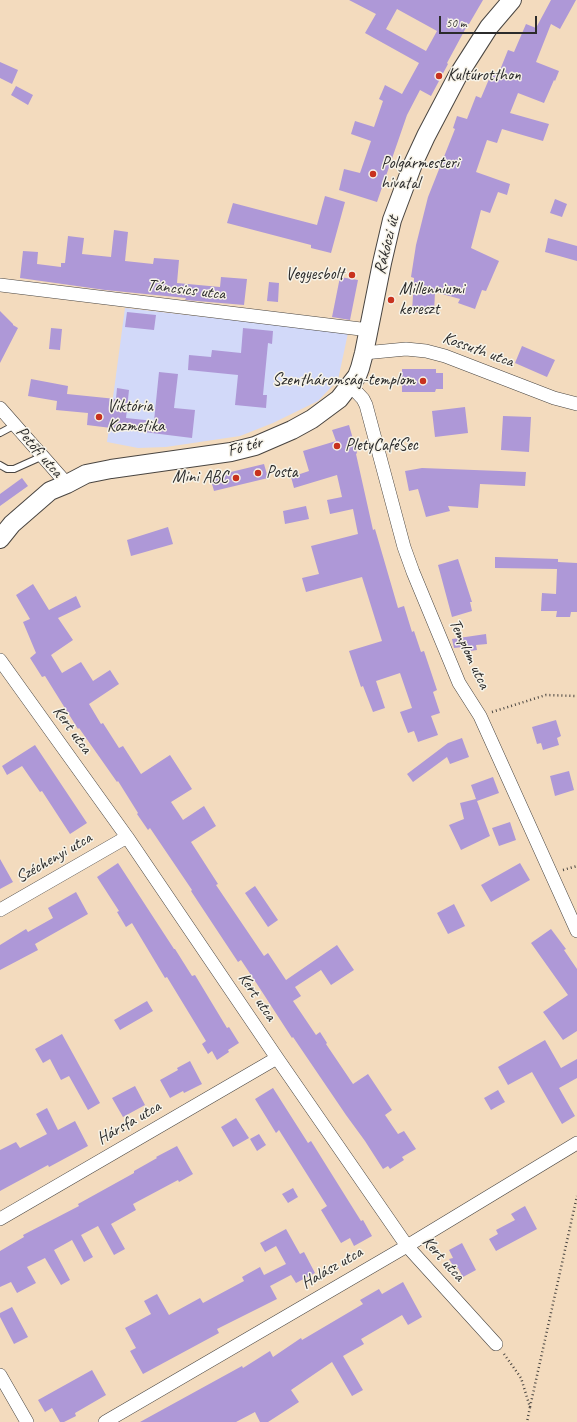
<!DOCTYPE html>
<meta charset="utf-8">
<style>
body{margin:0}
#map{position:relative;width:577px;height:1422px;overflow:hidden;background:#f3dbbe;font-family:Caveat,sans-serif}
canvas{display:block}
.scale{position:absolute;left:439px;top:16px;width:98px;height:18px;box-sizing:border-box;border:2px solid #2b2b2b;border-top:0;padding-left:5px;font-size:12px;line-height:14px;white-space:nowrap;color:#2b2b2b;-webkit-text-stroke:3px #f7f3e8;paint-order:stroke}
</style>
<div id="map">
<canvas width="577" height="1422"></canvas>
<div class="scale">50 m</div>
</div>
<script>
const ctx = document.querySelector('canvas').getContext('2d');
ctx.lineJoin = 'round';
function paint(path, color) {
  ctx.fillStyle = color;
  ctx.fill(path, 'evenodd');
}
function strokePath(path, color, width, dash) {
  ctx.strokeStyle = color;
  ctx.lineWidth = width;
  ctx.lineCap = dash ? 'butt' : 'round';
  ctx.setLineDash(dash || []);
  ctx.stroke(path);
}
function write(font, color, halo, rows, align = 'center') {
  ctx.font = font + ' Caveat,sans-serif';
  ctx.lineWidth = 3;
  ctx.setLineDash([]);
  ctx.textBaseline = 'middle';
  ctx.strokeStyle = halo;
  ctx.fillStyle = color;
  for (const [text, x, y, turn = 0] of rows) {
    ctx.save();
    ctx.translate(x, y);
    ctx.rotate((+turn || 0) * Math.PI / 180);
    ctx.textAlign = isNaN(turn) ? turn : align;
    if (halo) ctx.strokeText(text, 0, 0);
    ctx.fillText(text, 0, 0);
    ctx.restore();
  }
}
const built = new Path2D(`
 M125,308L348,333L338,380L318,401L273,423L240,436L166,447L138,448L107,442Z`);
const building = new Path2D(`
 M349,0H483L469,24H468L447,63L448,64L431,96L420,90L407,115L377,202L339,190L344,169L360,173L371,141L351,134L355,121L374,127L383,101L379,99L385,85L402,94L419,63L365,33L376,14ZM397,9L437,31L426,51L386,29Z
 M551,0H576L560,29L551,24L536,62L559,71L555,81L554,80L544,103L518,93L510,113L549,124L543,141L502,129L497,143L487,140L476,172L510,184L507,195L498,192L490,213L481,210L471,248L499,261L486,291L482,290L475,309L458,303L460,299L435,292L434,313L412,312L414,278L411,277L416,245L428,197L455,129L453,128L457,116L467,119L476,96L481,98L492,72L498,75L508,50L514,52L526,24L536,28Z
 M0,62L18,70L12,84L0,78Z
 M16,86L33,95L28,105L11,95Z
 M325,196L345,202L331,253L311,248V245L227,223L233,203L317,225Z
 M555,199L567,204L562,217L550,213Z
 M114,230L128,232L125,261L153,264L154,258L179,260L177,283L220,287L221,277L247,279L244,305L209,302L185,300L186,298L105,290L20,278L23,251L38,252L37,264L61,267V263H65L68,236L84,238L82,254L111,257Z
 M548,238L577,246V261L545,252Z
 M340,277L358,280L350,320L332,317Z
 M269,282L279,283L278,302L267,301Z
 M0,311L13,324V325L18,328L0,363Z
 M127,312L156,315L154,330L125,327Z
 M51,328L62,329L60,350L49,349Z
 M243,328L273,331L272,344L268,343L263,395H267L266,408L235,405L238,375L188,370L189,355L211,357L212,350L241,353Z
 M522,346L555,360L547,377L515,363Z
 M402,369H436V373H443V389H436L435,392H402Z
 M159,372L178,374L174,408L195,410L192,438L87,425L88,413L56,410L57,401L28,396L31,379L68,386L67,394L116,399L117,388L129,390L126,418L154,421Z
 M465,407L468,433L435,437L432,411Z
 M503,416L531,417L529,452L501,450Z
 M349,425L357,453L356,454L373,530L375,529L398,608L404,606L412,632L414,631L421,652L424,651L437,690L433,692L440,713L431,716L438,735L418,742L414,731L408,733L400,712L412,708L400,673L376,681L385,708L373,712L363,686L361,687L349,651L382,641L362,577L306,592L302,578L319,574L311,546L358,534L353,509L330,514L327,500L342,497L337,475L294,488L291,477L309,471L303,451L336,441L332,430Z
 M264,464L268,478L214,491L210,477Z
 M422,468L526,472L525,486L480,484L478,508L448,506L450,511L426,517L418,489L409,491L405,471Z
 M22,478L28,486L0,506V494Z
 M306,506L309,519L285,524L283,511Z
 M168,527L173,544L131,556L127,540Z
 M495,557L558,559V562L577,563V612H571L570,617H556L557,611H541L542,593L556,594L557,569L495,568Z
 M458,559L472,602H470L472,611L452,617L438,565Z
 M33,584L49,610L76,596L81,607L58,618L73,640L51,655L62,673L81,662L93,681L110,670L119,684L89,704L101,724L103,723L119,748L123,746L141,774L170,755L192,789L171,802L183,820L204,806L216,826L191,842L218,884L216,885L264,956L268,953L286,980L337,945L354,970L331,985L321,970L295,987L301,996L293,1001L316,1035L320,1032L327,1043L326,1044L353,1084L368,1074L392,1110L385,1115L398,1134L404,1131L416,1149L402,1157L404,1160L390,1169L388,1166L383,1169L365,1141L346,1115L293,1037L292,1038L257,984L241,960L238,962L191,891L192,890L150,828L148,830L137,814L138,813L118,781L117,782L79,728L78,729L45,676L42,677L30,658L36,653L23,622L30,619L16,595Z
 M486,634L487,644L476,645L477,650L464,652L463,647L454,648L452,639Z
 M556,720L561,736L557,738L559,745L543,750L541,743L537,744L532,727Z
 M462,738L469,757L450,764L447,757L413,782L407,774L448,743Z
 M35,745L87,823L70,834L42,791L40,792L22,766L7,775L2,766Z
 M569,771L574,790L555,796L550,776Z
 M493,777L499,793L477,801L490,836L461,850L449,825L464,819L460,803L476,799L471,785Z
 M510,822L516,840L499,846L492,828Z
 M0,859L13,882L0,889Z
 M118,863L174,949H175L192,976L195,975L227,1028L229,1027L239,1043L228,1050L229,1052L217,1060L212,1051L208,1054L202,1044L206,1041L167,977L165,978L132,923L126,927L117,912L119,911L97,877Z
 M520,863L530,880L491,902L481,885Z
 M255,886L278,920L268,927L245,893Z
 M76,892L88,914L35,944L38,950L0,970V945L26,929L28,932L53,918L48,908Z
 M454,904L465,926L448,934L437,913Z
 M551,929L566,949L564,950L577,969V1031L563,1040L543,1012L568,995L531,943Z
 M147,1001L153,1011L120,1030L114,1020Z
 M62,1034L100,1103L88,1110L69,1076L61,1080L50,1059L43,1063L35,1049Z
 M545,1040L561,1068L577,1059V1078L559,1088L575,1116L562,1124L532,1072L508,1085L498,1067Z
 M190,1061L202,1084L184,1093L183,1091L170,1098L160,1080L178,1070L177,1068Z
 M135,1086L145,1105L123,1117L112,1098Z
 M273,1088L308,1143L311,1141L361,1221L363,1220L372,1236L354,1246L350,1238L341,1243L321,1210L327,1206L279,1130L276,1133L255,1099Z
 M498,1090L505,1102L491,1110L484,1098Z
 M47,1108L58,1130L75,1121L88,1146L49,1167L48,1165L0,1191V1150L16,1142L20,1148L47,1134L36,1114Z
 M236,1118L249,1138L233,1147L221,1127Z
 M259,1134L266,1145L257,1151L250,1139Z
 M177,1146L193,1174L179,1182L178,1180L133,1204L136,1210L111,1224L125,1249L114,1255L98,1226L81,1235L93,1257L84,1262L72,1240L54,1250L70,1280L61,1285L45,1258L27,1267L36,1283L17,1293L11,1282L0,1287V1251L24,1237L23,1235L79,1206L78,1204L134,1173V1171L157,1158L156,1157Z
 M293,1188L298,1197L288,1203L282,1194Z
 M525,1206L537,1229L496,1251L489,1239L498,1234L496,1230L515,1220L511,1214Z
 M286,1229L300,1254L304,1252L315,1273L296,1283L291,1275L270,1286L277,1299L217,1329L219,1333L143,1374L130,1351L136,1348L125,1328L151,1314L144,1301L157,1294L169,1315L200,1298L203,1303L244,1281L242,1277L260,1267L264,1275L286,1264L276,1246L265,1252L260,1243Z
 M462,1243L476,1270L463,1277L458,1268L455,1269L449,1259L453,1258L449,1250Z
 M403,1282L422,1317L408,1325L402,1315L361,1339L364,1344L343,1356L363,1390L352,1396L332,1362L291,1390L299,1402L268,1422H260L255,1412L236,1422H140L242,1366L243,1368L270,1351L273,1357L301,1338L302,1340L363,1304L360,1300L379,1289L382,1294Z
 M12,1307L28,1337L14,1344L0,1317V1313Z
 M92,1370L106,1395L75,1413L76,1416L64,1422H60L52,1408L45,1412L38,1400Z`);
const path = new Path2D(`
 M492,712L546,695L577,696
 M563,870L577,866
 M504,1354L521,1378L530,1407L527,1422
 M530,1407L577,1196`);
const service = new Path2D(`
 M0,433L15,425
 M0,465L7,469H14L43,456`);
const minor = new Path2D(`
 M0,285L369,330
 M364,353L406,349L426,351L445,356L554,398L577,404
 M350,385L363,399L366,405L404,547L413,572L459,683L480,716L577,931
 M0,408L67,484
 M0,660L127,837L277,1058L407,1246L496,1344
 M0,910L127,837
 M0,1219L277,1058
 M0,1375L27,1422
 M105,1422L407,1246L577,1143`);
const secondary = new Path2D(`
 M0,539L12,524L50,491L67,484L86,474L111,469L231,452L255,446L292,430L312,419L339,399L357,376L360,368L364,353L382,263L392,220L413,164L426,136L457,77L489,27L512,0`);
const markers = [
 [439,76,4,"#c8321e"],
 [373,174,4,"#c8321e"],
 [352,275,4,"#c8321e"],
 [391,300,4,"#c8321e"],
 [423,381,4,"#c8321e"],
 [99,417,4,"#c8321e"],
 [337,446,4,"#c8321e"],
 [258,473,4,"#c8321e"],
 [236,478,4,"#c8321e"]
];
const poiNames = [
 ["Kultúrotthon",447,76],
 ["Polgármesteri",381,164],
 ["hivatal",381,184],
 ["Vegyesbolt",344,275,"right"],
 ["Millenniumi",399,290],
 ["kereszt",399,310],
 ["Szentháromság-templom",415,381,"right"],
 ["Viktória",107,407],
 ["Kozmetika",107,427],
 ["PletyCaféSec",345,446],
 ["Posta",266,473],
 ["Mini ABC",228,478,"right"]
];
const streetNames = [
 ["Rákóczi út",387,245,-76],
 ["Táncsics utca",186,290,7],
 ["Kossuth utca",478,350,20],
 ["Fő tér",245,447,-16],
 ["Petőfi utca",39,452,49],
 ["Templom utca",469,654,65],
 ["Kert utca",72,730,54],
 ["Széchenyi utca",54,858,-30],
 ["Kert utca",257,997,56],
 ["Hársfa utca",129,1123,-30],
 ["Kert utca",443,1259,48],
 ["Halász utca",332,1268,-30]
];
paint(built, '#d2d9f9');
paint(building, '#ae98d7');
strokePath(service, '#494541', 8);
strokePath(minor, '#494541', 14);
strokePath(secondary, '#494541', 20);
strokePath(path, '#494541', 2.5, [1, 3]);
strokePath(service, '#fff', 6);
strokePath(minor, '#fff', 13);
strokePath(secondary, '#fff', 18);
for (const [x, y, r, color] of markers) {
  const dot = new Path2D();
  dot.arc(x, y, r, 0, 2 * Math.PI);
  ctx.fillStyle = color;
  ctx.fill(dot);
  strokePath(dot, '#f7f3e8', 1.5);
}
write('17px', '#2b2b2b', '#f7f3e8', poiNames, 'left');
write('17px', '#2b2b2b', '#f7f3e8', streetNames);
</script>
